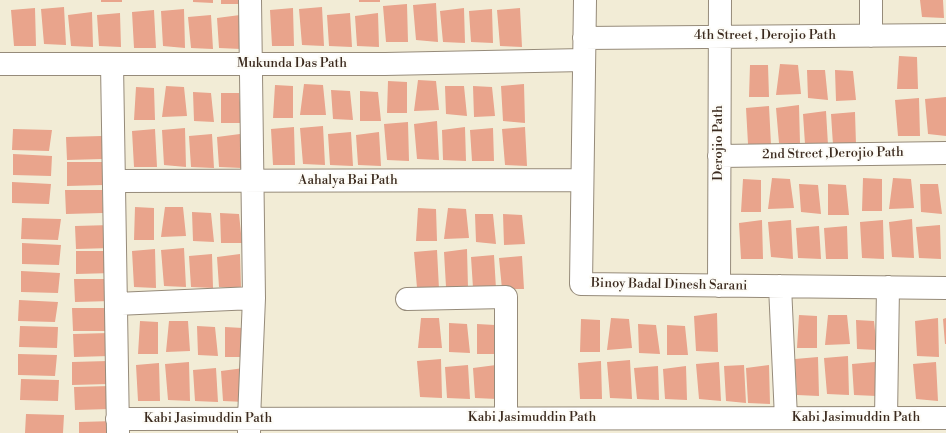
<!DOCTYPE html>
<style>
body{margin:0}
canvas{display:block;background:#f2ecd6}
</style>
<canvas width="946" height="433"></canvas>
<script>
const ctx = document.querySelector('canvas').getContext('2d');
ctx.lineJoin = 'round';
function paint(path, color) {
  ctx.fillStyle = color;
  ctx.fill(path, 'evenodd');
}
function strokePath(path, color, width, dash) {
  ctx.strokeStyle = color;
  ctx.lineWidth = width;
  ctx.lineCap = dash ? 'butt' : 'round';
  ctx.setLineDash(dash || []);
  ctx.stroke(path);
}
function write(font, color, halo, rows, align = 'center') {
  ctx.font = font + ' "Libre Bodoni",serif';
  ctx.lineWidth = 4;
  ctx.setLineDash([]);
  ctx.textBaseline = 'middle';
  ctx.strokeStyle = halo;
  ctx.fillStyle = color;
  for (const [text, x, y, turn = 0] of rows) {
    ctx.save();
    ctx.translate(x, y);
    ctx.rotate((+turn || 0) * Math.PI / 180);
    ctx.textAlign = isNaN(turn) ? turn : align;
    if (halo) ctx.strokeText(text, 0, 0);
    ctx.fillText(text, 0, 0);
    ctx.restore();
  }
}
const building = new Path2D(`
 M101,0H122V2H101Z
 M193,0H213V3L193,2Z
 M221,0H241L242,4H221Z
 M359,0H380V2H359Z
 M920,0H943L944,18L922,17Z
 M436,3L438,42L416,40L413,5Z
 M407,4L408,42H386L383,6Z
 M64,7L66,45L44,44L41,9Z
 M322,7L324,46L302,45L299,9Z
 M35,8L36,46H14L11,10Z
 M293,8L294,46H272L270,10Z
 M464,8L465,43L443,42L440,11Z
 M520,8L522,47L500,46L497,10Z
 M184,9L185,48L163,46L161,11Z
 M492,9L493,43L471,42L469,11Z
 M154,10L156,48H134L132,12Z
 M92,12L93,47L71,46L68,15Z
 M120,13L121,47L99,46L97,15Z
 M350,13L352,47L329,46L327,15Z
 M378,13L379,47L357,46L355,16Z
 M211,15L213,49L191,48L188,17Z
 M240,15L241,49L219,48L217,18Z
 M899,56L917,57L918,89H897Z
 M780,64L798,65L801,94L776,95Z
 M750,65H768L769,97H749Z
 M807,70H825L828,100L808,98Z
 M835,70L853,71L856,100L836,101Z
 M418,80L436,81L439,110L414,111Z
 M388,81L407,82V113H387Z
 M304,84L323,85L326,115H300Z
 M524,84L525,123L503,121L501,86Z
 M275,85L293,86V118H273Z
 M166,86L184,87L187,116L162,117Z
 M445,86H464L467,116L446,114Z
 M473,86L492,87L495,116L474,117Z
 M136,87L154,88L155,120H134Z
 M331,90L350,91L353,120L333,119Z
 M360,91L378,92L381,121H360Z
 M193,92L211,93L214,122L194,121Z
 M221,93H239L242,123H221Z
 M946,97V136L928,134L925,99Z
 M919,98L920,136H898L895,100Z
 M799,105L800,144L779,143L776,108Z
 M769,106L771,145L748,144L746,108Z
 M826,111L828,145L805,144L803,114Z
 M855,112L856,145H833L831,114Z
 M437,121L439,160L417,159L414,124Z
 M408,122L409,161L387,160L384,124Z
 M323,126L325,165L303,164L300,128Z
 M294,127L295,165H273L271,129Z
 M465,127L466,161L443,160L442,130Z
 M525,127L527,166L505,165L502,129Z
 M185,128L186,167L164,165L162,130Z
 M493,128L494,161H472L470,130Z
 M13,129L52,130L49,151L12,150Z
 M155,129L157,167H134L132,131Z
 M351,132L353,166L330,165L328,134Z
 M379,132L381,166L358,165L356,135Z
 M212,134L214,168L191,167L189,136Z
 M240,134L242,168L219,167L217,137Z
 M102,136L103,159L67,160L66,137Z
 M13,154L52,156L51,176L13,175Z
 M67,162H103L104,185L67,186Z
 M772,178L790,179L794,208L768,209Z
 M863,178L882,179V211H862Z
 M893,178L911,179L914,208L889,209Z
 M743,179L761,180V212H741Z
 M12,182L51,184L49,204L12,203Z
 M799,184L818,185L821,214L801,212Z
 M828,184L846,185L849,215H828Z
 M920,184H938L942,214L921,212Z
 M65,190H102L103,213L66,214Z
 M135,207L154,208V240H134Z
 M165,207H183L186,236L161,237Z
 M418,208L436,209L437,241H416Z
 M448,208L466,209L469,238L444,239Z
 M192,212L211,213L214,242L193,241Z
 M220,213L239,214L242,243H221Z
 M475,214H493L496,244L476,242Z
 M503,214L522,215L525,244L504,245Z
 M22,218L61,219L58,240L21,239Z
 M912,219L914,258L892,257L889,222Z
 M762,220L763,259H741L739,223Z
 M791,220L793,259L771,257L768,222Z
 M883,220L884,259L862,258L860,222Z
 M111,225L112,248L76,249L75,226Z
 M940,225L941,259L919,258L916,227Z
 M819,226L821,259L798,258L796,228Z
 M847,226L848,259H826L824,228Z
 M22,243L61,245L59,265L22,264Z
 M184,248L186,287L164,286L161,250Z
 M155,249L156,288L134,287L132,251Z
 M467,249L468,288L446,287L444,252Z
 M437,250L439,289L417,288L414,252Z
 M76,251H112L113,273L76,274Z
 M212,254L213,288L191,287L189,256Z
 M240,254L241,288L219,287L217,257Z
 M494,255L496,289L473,288L471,257Z
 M522,256L524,289H502L499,258Z
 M21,271L60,273L58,293L21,292Z
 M74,279H111L112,301L75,302Z
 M19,300L58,302L55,322L18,321Z
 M72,308H108L109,331H73Z
 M717,313L718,352L696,351L694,316Z
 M799,315L817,316V348H797Z
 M828,315H847L850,344L825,345Z
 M421,318H439L442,348H418Z
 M611,318L629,319L632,348L607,350Z
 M938,318L939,357L917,356L915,321Z
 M946,318V344H945L943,319Z
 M581,319L600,320V352H580Z
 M856,320L874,321L877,350L857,349Z
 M140,321L158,322V354H138Z
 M169,321H188L190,351L166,352Z
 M449,323L467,324L470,353L449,352Z
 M477,324L495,325L498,354H477Z
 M638,324L656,325L660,354L639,353Z
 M667,325L685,326L688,355H667Z
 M20,326L58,327L57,348L19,347Z
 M197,326L215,327L218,356L198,355Z
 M225,327L243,328L246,357H225Z
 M109,333L110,356L74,357L73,334Z
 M18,354L57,355L55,376L18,375Z
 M848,356L849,395L827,394L824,358Z
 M818,357L819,396L797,395L795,359Z
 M441,359L442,398L420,397L417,361Z
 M630,360L632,399L610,398L607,362Z
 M108,361L109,384L72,385V362Z
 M601,361L602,399H580L578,363Z
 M189,362L190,401L168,400L165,364Z
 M719,362L721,401L699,399L696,364Z
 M875,362L877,396L854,395L852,364Z
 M936,362L938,401L916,399L913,364Z
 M159,363L160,401H138L136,365Z
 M468,365L470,399L447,398L445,367Z
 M496,365L497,399L475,398L473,368Z
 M744,365L746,403L726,401L724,366Z
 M769,365L770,404L748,403L746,368Z
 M658,366L659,400L637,399L634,368Z
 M686,366L687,400L665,399L663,369Z
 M216,368L218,402L195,401L193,370Z
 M244,368L245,402L223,401L221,371Z
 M21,379L59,380L58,401L20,400Z
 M110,386L111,409L75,410L74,387Z
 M26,414L64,415L63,433H25Z
 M115,421L116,433H79V422Z`);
const minor = new Path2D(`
 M585,0L581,284L946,288
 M871,36V0
 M584,38L946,35
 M0,64H385L584,60
 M112,64L118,432
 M719,156L946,153
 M114,181L582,180
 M719,286L720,0
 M780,286L786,418
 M407,299L506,297V418
 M116,304L254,298
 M886,418L888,287
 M117,419L946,418
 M249,433V419L254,298L250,0`);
const streetNames = [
 ["4th Street , Derojio Path",765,36],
 ["Mukunda Das Path",292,64],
 ["Derojio Path",719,143,-90],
 ["2nd Street ,Derojio Path",833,154,-1],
 ["Aahalya Bai Path",348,181],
 ["Binoy Badal Dinesh Sarani",669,285,1],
 ["Kabi Jasimuddin Path",532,418],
 ["Kabi Jasimuddin Path",856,418],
 ["Kabi Jasimuddin Path",208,419]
];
paint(building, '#e9a48c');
strokePath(minor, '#968b7a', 24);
strokePath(minor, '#fff', 22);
write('13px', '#3b2a1e', '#fdfcf7', streetNames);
</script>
